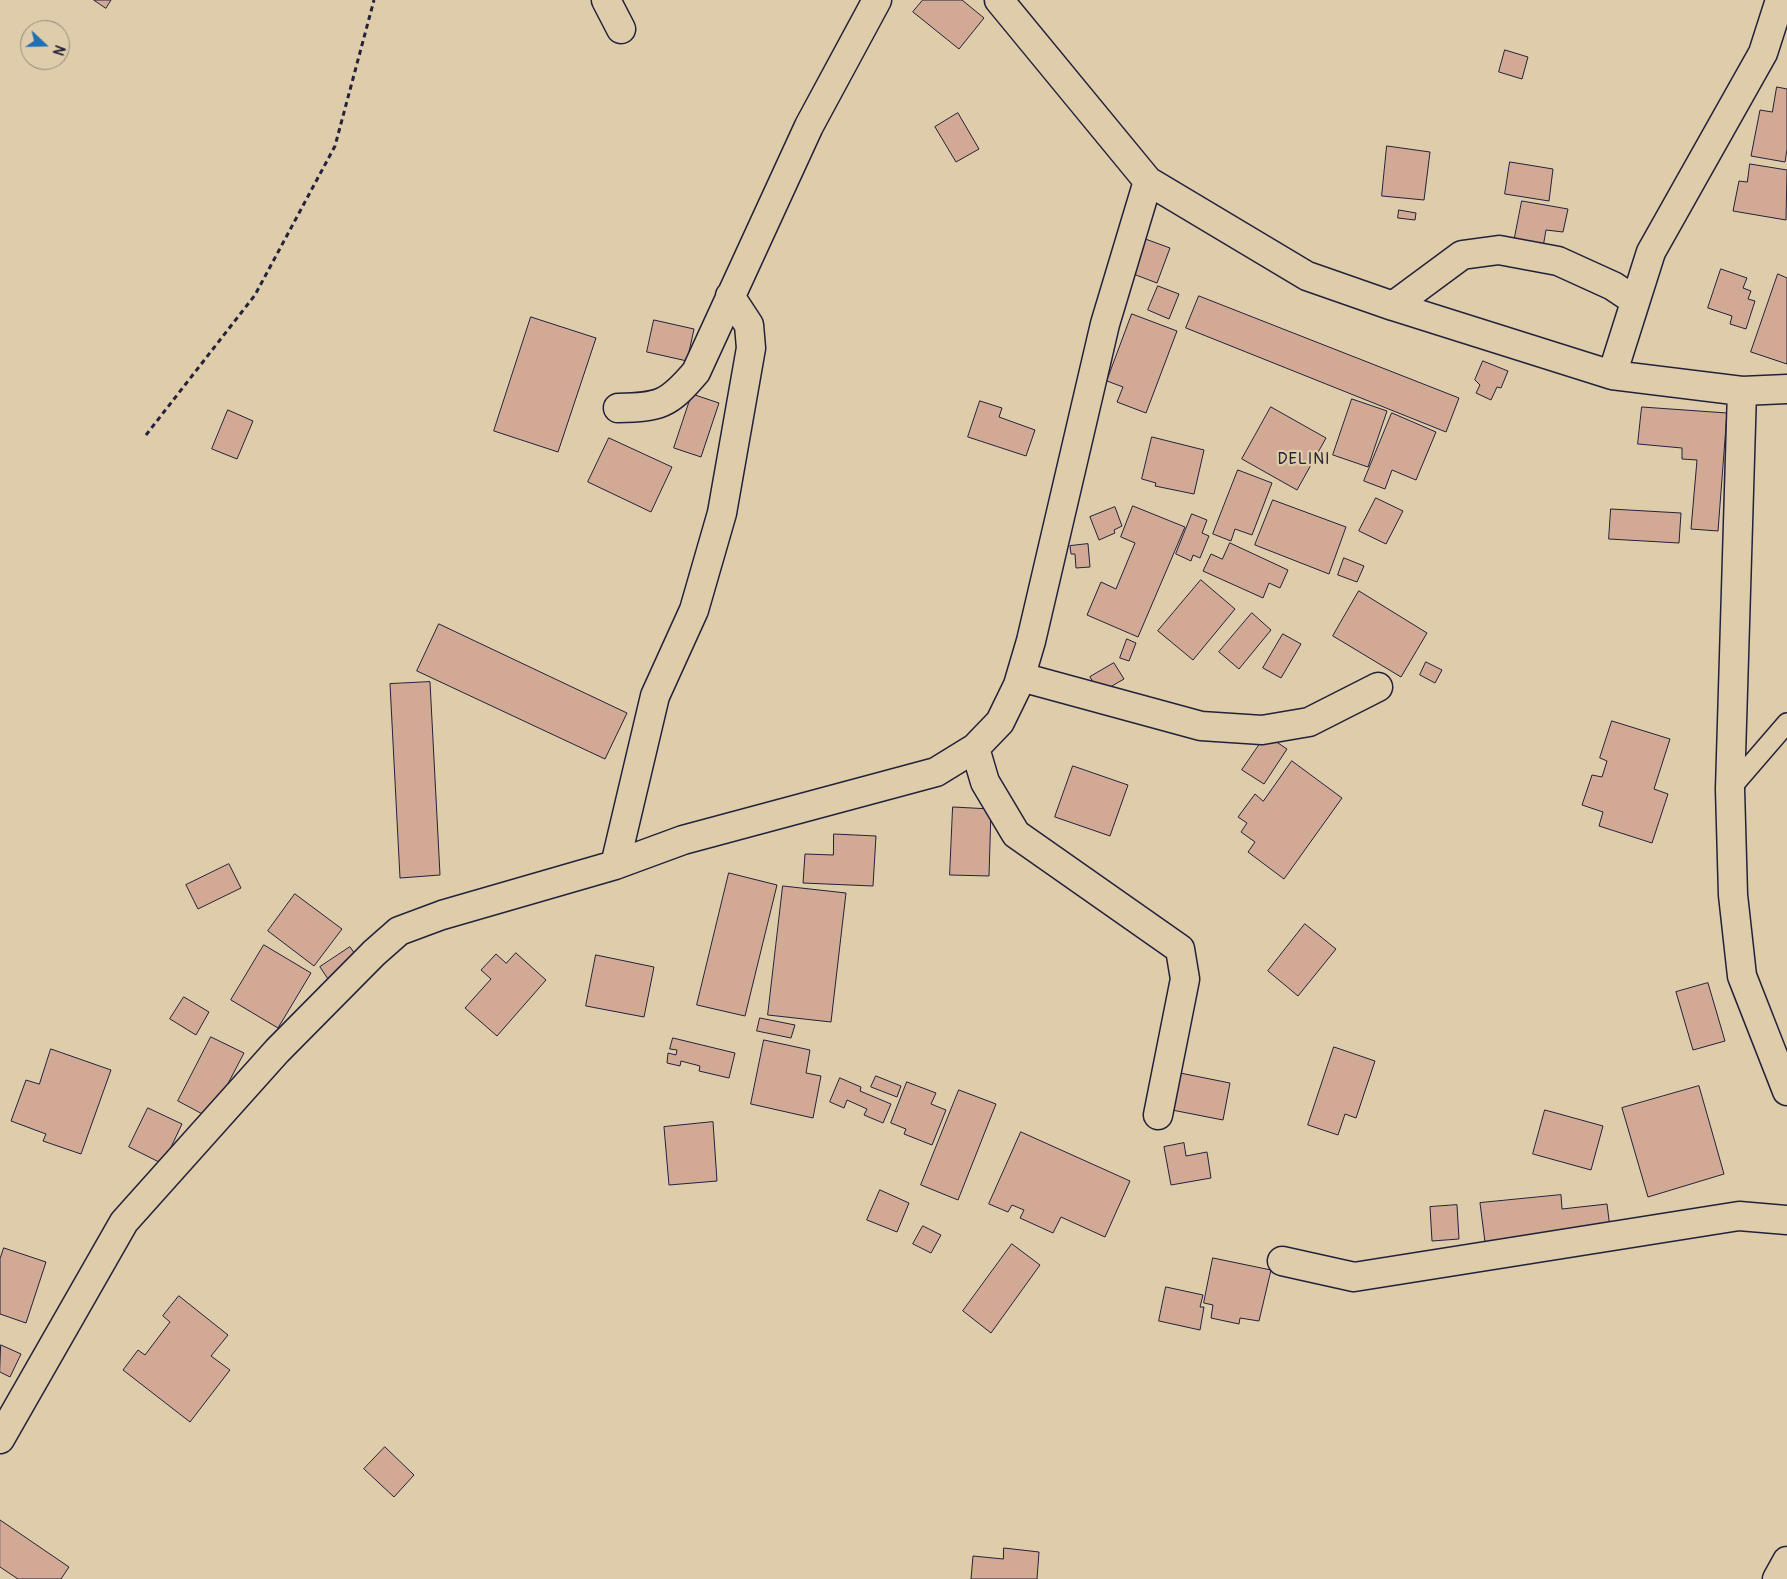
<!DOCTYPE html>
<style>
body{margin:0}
#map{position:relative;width:1787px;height:1579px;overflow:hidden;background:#dfccaa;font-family:Pangolin,sans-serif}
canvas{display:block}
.north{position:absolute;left:20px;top:20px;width:50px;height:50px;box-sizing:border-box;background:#dfccaa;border:1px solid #93887e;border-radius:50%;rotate:111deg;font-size:14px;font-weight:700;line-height:20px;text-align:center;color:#22223b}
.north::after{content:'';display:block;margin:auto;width:18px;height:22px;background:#1f6fb2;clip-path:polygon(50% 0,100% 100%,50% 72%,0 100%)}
</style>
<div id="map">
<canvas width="1787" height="1579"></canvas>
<div class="north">N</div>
</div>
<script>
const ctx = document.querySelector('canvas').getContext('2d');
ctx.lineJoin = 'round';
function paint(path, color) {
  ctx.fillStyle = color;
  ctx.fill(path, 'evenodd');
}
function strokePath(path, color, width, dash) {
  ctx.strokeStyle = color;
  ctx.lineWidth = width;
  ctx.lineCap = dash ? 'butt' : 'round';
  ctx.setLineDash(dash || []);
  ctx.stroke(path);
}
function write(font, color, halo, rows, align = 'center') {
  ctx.font = font + ' Pangolin,sans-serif';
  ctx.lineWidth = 4.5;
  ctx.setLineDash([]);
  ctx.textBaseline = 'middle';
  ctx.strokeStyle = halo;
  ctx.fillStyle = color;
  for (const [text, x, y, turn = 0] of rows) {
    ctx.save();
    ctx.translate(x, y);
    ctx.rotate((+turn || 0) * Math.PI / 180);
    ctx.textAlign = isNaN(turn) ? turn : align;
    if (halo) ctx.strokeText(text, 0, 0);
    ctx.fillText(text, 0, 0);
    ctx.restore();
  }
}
const building = new Path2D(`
 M94,0H111L106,8Z
 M923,0H962L984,18L959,49L913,12Z
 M1505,50L1528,57L1522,79L1499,72Z
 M1777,87L1787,89V149L1785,162L1751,156L1760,110L1772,112Z
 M958,113L979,149L956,162L935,127Z
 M1387,146L1430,152L1424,200L1382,196Z
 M1510,162L1553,169L1549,201L1505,194Z
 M1750,164L1787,170L1786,220L1733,211L1739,181L1747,182Z
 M1522,201L1568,209L1563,232L1546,230L1542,253L1513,247Z
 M1399,210L1416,213L1415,220L1398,218Z
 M1140,237L1170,248L1157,283L1128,272Z
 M1721,269L1747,278L1743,288L1751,291L1748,299L1755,301L1746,329L1730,324L1732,316L1708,308Z
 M1778,274L1787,278V364L1751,352Z
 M1158,286L1179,294L1169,319L1148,310Z
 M1199,296L1459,398L1446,432L1186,328Z
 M1132,314L1177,331L1146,413L1117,402L1123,387L1107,381Z
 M531,317L596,338L558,452L494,431Z
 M654,320L694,329L687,361L647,352Z
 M1483,361L1508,371L1501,388L1497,387L1491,400L1476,393L1480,385L1475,380Z
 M692,394L719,403L701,457L674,448Z
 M1352,399L1387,411L1368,467L1333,455Z
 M980,401L1002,408L999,417L1035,430L1026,456L968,437Z
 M1271,407L1326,438L1297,490L1242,459Z
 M1642,407L1727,413L1718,531L1691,529L1697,460L1682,459V448L1638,444Z
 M228,410L253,421L237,459L212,449Z
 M1392,413L1436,432L1416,480L1392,470L1385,489L1364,481Z
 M1152,437L1204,450L1194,494L1155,486L1156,483L1142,479Z
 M609,438L672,467L651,512L588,482Z
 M1238,470L1272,483L1252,535L1235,529L1231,541L1213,534Z
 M1376,498L1403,511L1386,544L1359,531Z
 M1273,500L1346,527L1329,574L1255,545Z
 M1133,506L1185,527L1138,637L1087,615L1101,582L1116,589L1135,543L1121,537Z
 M1115,507L1122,526L1114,530L1115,533L1099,540L1090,517Z
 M1611,509L1681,513L1679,543L1609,539Z
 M1192,514L1207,520L1202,533L1209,536L1200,558L1193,555L1191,561L1176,554Z
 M1230,543L1288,570L1280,588L1269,583L1263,598L1203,571L1211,554L1222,559Z
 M1088,544L1090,567L1076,568L1075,554H1071L1070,546Z
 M1344,558L1364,566L1357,582L1338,575Z
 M1201,580L1235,609L1193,660L1158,631Z
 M1359,591L1427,633L1401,677L1333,636Z
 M1252,613L1271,630L1239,669L1219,652Z
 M439,624L627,713L605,759L417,671Z
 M1283,634L1301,644L1281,678L1263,668Z
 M1127,639L1136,643L1129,661L1120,658Z
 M1426,662L1442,670L1435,683L1420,675Z
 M1114,663L1124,679L1100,693L1090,677Z
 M430,682L440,875L400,878L390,684Z
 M1612,721L1670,739L1654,789L1668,794L1652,843L1599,826L1603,812L1582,805L1592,775L1602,777L1607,761L1600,758Z
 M1266,735L1287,749L1264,784L1242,770Z
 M1292,761L1342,798L1284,879L1248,852L1255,842L1241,832L1247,823L1238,817L1255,794L1263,801Z
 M1073,766L1128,785L1110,836L1055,817Z
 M953,807L991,809L989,876L950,875Z
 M834,834L876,836L873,886L803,883L805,854L833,855Z
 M229,864L241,888L198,909L186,885Z
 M729,873L777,885L745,1016L697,1005Z
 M783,886L846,893L831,1022L768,1015Z
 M295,894L342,929L314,966L268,931Z
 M1305,924L1336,949L1298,996L1268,971Z
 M264,945L311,973L278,1028L231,1000Z
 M350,947L358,958L328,979L320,967Z
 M516,953L546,980L497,1036L465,1008L491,979L481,970L496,954L506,963Z
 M596,955L654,967L644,1017L586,1006Z
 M1708,983L1725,1041L1693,1050L1676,992Z
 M184,997L209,1012L196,1035L170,1019Z
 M760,1018L795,1025L791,1038L757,1031Z
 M211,1037L244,1053L210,1118L178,1101Z
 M673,1038L735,1053L729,1078L699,1071L700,1066L681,1061L680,1066L667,1063L668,1053L676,1055L677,1050L670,1049Z
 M764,1040L810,1050L806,1073L821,1076L813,1118L751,1104Z
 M1334,1047L1375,1061L1356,1118L1345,1114L1338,1135L1308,1125Z
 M51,1049L111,1070L81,1154L43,1141L46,1134L11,1121L26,1080L39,1084Z
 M1180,1073L1230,1083L1223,1120L1172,1110Z
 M876,1076L901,1086L897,1097L871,1087Z
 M840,1078L861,1087L860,1091L891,1104L883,1123L864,1115L867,1109L847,1100L844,1108L830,1102Z
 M907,1082L936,1093L931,1104L946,1110L932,1145L904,1134L906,1129L891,1123Z
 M1699,1086L1724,1174L1648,1197L1622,1108Z
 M959,1090L996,1104L958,1200L921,1185Z
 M148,1108L182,1124L163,1164L129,1147Z
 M1545,1110L1603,1126L1591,1170L1533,1154Z
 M713,1122L717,1181L669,1185L664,1127Z
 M1021,1132L1130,1181L1105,1237L1061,1217L1053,1233L1020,1218L1024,1210L1012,1205L1008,1212L989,1204Z
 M1184,1143L1186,1156L1207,1152L1211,1178L1171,1185L1164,1147Z
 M880,1190L909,1203L897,1232L867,1220Z
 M1561,1195L1562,1209L1607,1204L1610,1228L1485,1242L1480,1203Z
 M1457,1205L1459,1239L1432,1241L1430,1207Z
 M923,1226L941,1235L931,1253L913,1244Z
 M1012,1244L1040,1265L991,1333L963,1311Z
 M4,1248L46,1262L26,1323L0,1314V1259Z
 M1213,1258L1271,1270L1259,1321L1240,1318L1239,1324L1211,1318L1213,1305L1204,1303Z
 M1166,1287L1203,1295L1200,1307H1204L1200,1330L1159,1321Z
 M179,1296L228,1335L211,1356L230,1370L190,1422L123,1370L138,1350L145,1355L170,1322L163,1316Z
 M1,1345L21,1354L10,1377L0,1372Z
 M385,1447L414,1475L394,1497L364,1469Z
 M0,1520L69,1567L61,1579H18L0,1567Z
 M1004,1548L1039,1552L1037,1579H971L973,1556L1003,1559Z`);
const path = new Path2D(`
 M146,435L255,295L335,146L374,0`);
const lane = new Path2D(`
 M1730,789L1787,723`);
const street = new Path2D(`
 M606,0L621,29
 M999,0L1148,181L1307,276L1393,306L1612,375L1742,391L1787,389
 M1393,306L1462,255L1499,250L1558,261L1613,286L1634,300
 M1612,375L1651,252L1763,53L1780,0
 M1742,391L1730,789L1733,895L1742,976L1787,1091
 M618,408C660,407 668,405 696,372L809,126L877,0
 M1021,677L1201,726L1262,730L1309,722L1378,687
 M975,748L985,782L1016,834L1180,949L1185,979L1158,1115
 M615,865L655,696L694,610L722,513L751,348L749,325L730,296
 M1282,1261L1354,1277L1739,1216L1787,1220
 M0,1439L124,1222L277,1051L374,953L399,931L442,915L615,865L683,840L936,772L975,748L1000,722L1018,685L1031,641L1105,324L1148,181
 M1777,1579L1787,1561`);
const quarterNames = [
 ["DELINI",1304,460]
];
paint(building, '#d1a994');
strokePath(building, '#22223b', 1);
strokePath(lane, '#22223b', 22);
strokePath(street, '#22223b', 31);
strokePath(path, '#22223b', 3, [5, 4]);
strokePath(lane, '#dfccaa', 19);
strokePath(street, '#dfccaa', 28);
ctx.letterSpacing = '1px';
write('16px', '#22223b', '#dfccaa', quarterNames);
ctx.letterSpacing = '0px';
</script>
